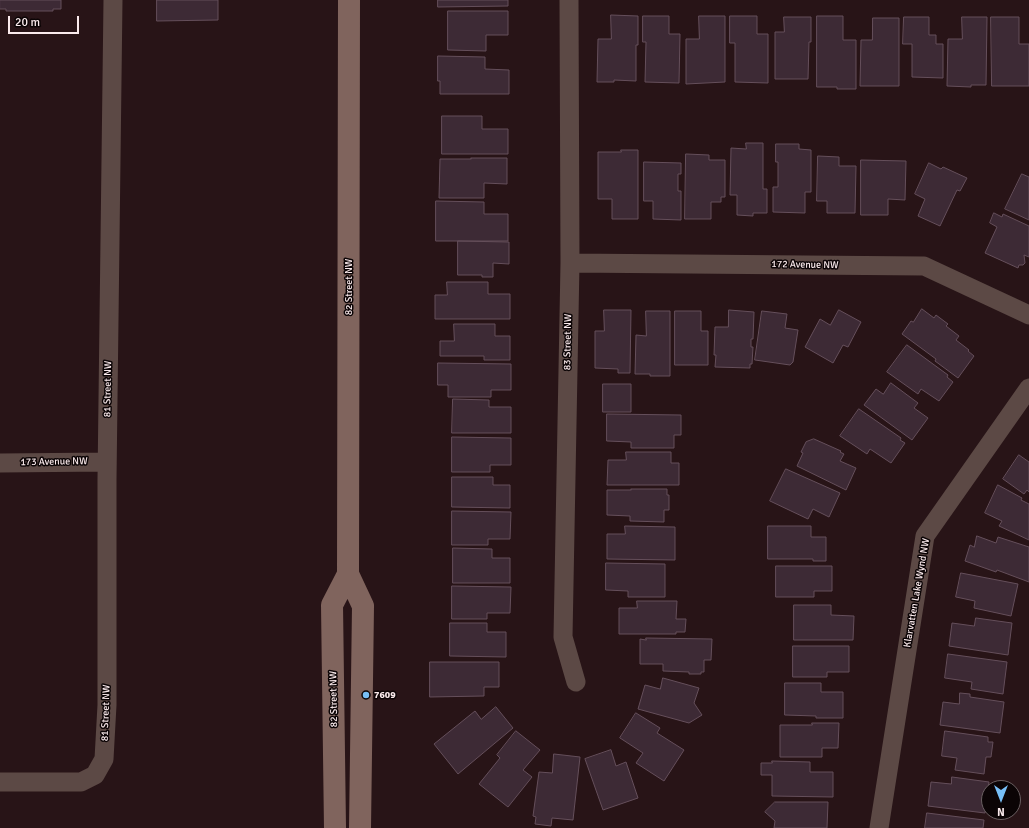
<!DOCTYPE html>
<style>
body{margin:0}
#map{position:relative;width:1029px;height:828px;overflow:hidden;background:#281417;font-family:Signika,sans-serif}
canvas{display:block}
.north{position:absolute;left:981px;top:780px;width:40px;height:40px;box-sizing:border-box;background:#0b0405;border:1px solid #6b6062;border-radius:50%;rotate:180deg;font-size:11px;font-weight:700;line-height:16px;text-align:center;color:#fbebed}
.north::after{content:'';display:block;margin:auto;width:14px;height:18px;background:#77bff7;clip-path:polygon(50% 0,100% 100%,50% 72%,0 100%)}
.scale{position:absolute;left:8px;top:16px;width:71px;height:18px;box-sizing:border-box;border:2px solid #fbebed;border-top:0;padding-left:5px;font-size:12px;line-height:14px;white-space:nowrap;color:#fbebed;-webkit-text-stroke:3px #0b0405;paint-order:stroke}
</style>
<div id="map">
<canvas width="1029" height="828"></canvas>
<div class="north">N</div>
<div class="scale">20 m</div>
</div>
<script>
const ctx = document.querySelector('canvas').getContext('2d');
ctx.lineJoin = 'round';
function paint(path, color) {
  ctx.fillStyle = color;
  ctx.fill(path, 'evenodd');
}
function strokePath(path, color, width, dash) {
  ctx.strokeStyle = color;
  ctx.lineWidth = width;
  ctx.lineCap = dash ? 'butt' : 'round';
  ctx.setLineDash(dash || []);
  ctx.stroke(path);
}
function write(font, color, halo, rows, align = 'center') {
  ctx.font = font + ' Signika,sans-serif';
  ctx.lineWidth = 3;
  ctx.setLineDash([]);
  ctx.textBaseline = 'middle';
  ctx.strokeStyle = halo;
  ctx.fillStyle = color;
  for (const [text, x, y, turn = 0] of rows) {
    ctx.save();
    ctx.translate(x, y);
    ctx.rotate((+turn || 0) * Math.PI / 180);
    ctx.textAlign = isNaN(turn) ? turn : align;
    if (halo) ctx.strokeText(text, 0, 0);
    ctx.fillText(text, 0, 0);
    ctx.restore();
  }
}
const building = new Path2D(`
 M0,0H61V9H53V11H6V9H0Z
 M157,0H218V20L157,21Z
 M438,0H508V6L438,7Z
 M448,11H508V35H486V51L448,50Z
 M611,15L638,16V45H636V81L614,80V82H597L598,39H611Z
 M643,16H669V34H680L679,83L645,82L646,42H643Z
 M699,16H725V82L686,84V39H699Z
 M730,16H757V34H768V83L735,82V43H730Z
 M817,16H843V40H856V89H837V87H817Z
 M784,17H811V42H809L808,79H775V32H784Z
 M904,17H929V35H936V44H943V78L912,77V44H903Z
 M962,17H987L986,85H971V87L947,86L948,39H962Z
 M991,17H1019V44H1029V86H992Z
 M873,18H899V86H860L861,40H872Z
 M438,56L485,57V69L509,70V94H440V81H438Z
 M442,116H482V129H508V154H442Z
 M746,143H763V189H767V213H753V216L737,215V195H730L731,148L746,149Z
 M776,144H799V149L811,150V192H805V213L773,212V187H778V162H776Z
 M621,150H638V219H612V199H598V152H621Z
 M686,154L709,155V160H725V197H721V202H711V219H685Z
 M818,156L839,157V166H856L855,213H827V201H817Z
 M471,158H507V184L484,183V198H439L440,159H471Z
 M861,160L906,161L905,200L888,199V215H861Z
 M644,162L681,163V174H678V191H681V220L653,219V201H644Z
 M929,163L941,169L943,167L967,178L960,191L957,190L940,226L918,216L925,199L915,194Z
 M1022,174L1029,177V220L1005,209Z
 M436,201L484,202V214H508V241H436Z
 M994,213L1002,217L1003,214L1029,226V257L1024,255L1025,263L1023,265H1019L1018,268L985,253L997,227L990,223Z
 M458,241L509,242V264L493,263V277H482V275H458Z
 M447,282H488V294H510V319H435V295H447Z
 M922,309L934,318L936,315L948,324L946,326L959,336L956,340L969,350L968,351L974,356L958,378L935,361L936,359L902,334L911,321L913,322Z
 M604,310H631L630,373H618V369L595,368V331H604Z
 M729,310L754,312L753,339H751V347H753L752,364H750V368L715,367L716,355H714L715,327H728Z
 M839,310L861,322L848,347L843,345L833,363L805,347L820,319L830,325Z
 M646,311H670V376H650V374H635L636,335L646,336Z
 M675,311H701V331H708V365H675Z
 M762,311L787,314L785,328L798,330L793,362L790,365L755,360Z
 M454,324H495V336H510V360H484V356H440V341H454Z
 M907,345L948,375L947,377L953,382L939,401L921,389L918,394L887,372Z
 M438,363L511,364V390H491V397H448V385H438Z
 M891,383L918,403L914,408L928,418L912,440L864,405L876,389L883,394Z
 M603,384H631V412H603Z
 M453,399L489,400V407H511V433H452Z
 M859,409L901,438L900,440L905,443L891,463L870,449L867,454L840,436Z
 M607,414L681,415V435H674V448H631V442L607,441Z
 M452,437L511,438V465H490V472H452Z
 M814,439L841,451L840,452L844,454L840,461L856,468L846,490L797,466L803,453L801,452L806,442Z
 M626,452H671V463H679V485H607L608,460H626Z
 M1019,455L1029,462V492L1027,490L1024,494L1003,479Z
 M786,469L840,493L829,517L813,509L808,519L770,501Z
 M452,477H493V485H510V508L452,507Z
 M998,485L1022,498L1021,500L1029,504V540L999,526L1002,521L985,513Z
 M631,489H667V495H669V510H664V522L630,521V516L607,515V490H631Z
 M452,511L511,512L510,539H488V545H452Z
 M625,526L675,527V560L607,559V534H625Z
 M768,526H811V537H826V561H813V559H768Z
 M977,536L996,543L998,537L1029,547V582L997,570L996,572L965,561L970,545L974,547Z
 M453,548L492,549V558H510V583H453Z
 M606,563L665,564V597H628V591L606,590Z
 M776,566H832V591H814V597H776Z
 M961,573L1018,584L1011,616L974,608L975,601L956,597Z
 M452,586L511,587L510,613H487V619H452Z
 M637,601H677L676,619H686L685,632H676V634H619V608H637Z
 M794,605H831V615L854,616L853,640H794Z
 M976,618L1012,623L1008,655L949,646L952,623L974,626Z
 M450,623H487V632H506V657L450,656Z
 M646,638L712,639L711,660H704V672H701V674H689V672L663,671V664H640V639L646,640Z
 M793,646H849V672H827V677H793Z
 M948,654L1007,662L1003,694L971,689L972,682L945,678Z
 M430,662H499V687H484V696L430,697Z
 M663,678L699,688L694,703L702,715L689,723L638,709L645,685L660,689Z
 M785,683H821V692H843V718H816V716L785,715Z
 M960,693L970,694V697L1004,702L1000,733L940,725L943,702L959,704Z
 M496,707L513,728L458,774L434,744L475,711L481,719Z
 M636,713L660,728L657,733L684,750L664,781L636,763L643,753L620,738Z
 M812,723H839L838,748H822V757H780V725H812Z
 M516,731L540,750L523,770L532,777L508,807L479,784L500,758L497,755Z
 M945,731L988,737V742H993L991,757H986L984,774L955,770L957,758L942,756Z
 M611,750L616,766L626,762L638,798L603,810L585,759Z
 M554,754L580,757L573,820L552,818L551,826L535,824L536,817L533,816L539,772L552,773Z
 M772,761L810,762V772H833V797L772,796V775H761V763H772Z
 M952,777L989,782L985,813L928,806L931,782L951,784Z
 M775,802H828L827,828H774L775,821L765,812Z
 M927,813L984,820L983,828H925Z`);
const minor = new Path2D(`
 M569,0L570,263L563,637L576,682
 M570,263L924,266L1029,315
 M0,463L107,462
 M0,782H81L95,775L104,759L107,705V479L113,0
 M879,828L925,536L1029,388`);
const secondary = new Path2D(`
 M349,0L348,574L363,606L360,828
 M335,828L332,605L348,574`);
const markers = [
 [366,695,4,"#77bff7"]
];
const streetNames = [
 ["172 Avenue NW",805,265,1],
 ["82 Street NW",349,287,-90],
 ["83 Street NW",568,342,-89],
 ["81 Street NW",108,389,-89],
 ["173 Avenue NW",54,462,-1],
 ["Klarvatten Lake Wynd NW",917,593,-80],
 ["82 Street NW",334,699,-91],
 ["81 Street NW",106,713,-88]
];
const poiNames = [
 ["7609",374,695]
];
paint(building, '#3d2a35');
strokePath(building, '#654f5b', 1);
strokePath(minor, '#5c4945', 19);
strokePath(secondary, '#80645d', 22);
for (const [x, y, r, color] of markers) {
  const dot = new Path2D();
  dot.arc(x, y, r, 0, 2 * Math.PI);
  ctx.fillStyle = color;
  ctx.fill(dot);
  strokePath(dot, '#0b0405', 1.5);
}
write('10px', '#fbebed', '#0b0405', streetNames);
write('bold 10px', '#fbebed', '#0b0405', poiNames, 'left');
</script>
